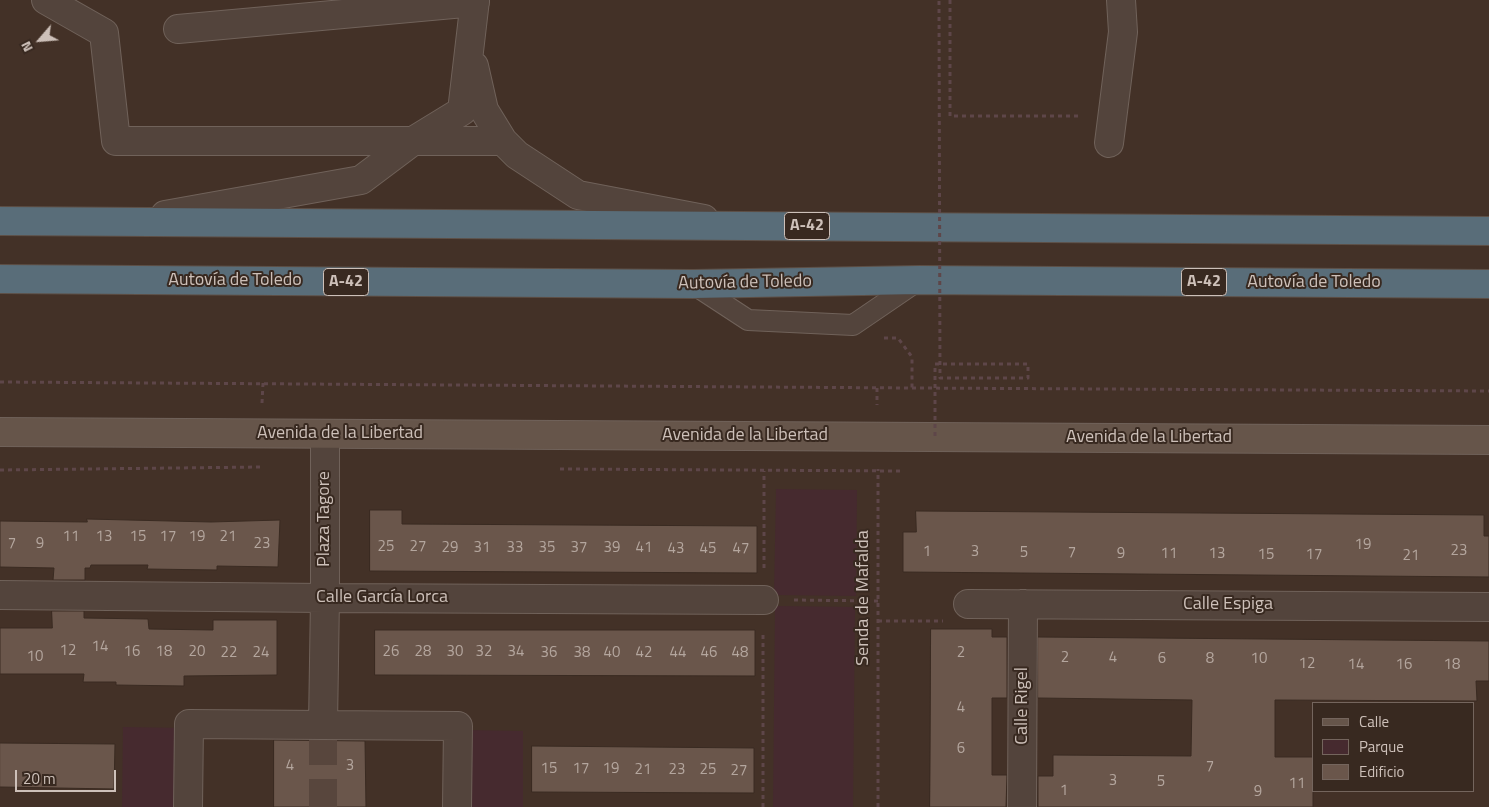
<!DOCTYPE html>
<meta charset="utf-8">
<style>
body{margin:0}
#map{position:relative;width:1489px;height:807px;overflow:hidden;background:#433127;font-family:"Titillium Web",sans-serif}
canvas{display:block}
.legend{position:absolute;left:1312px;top:702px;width:162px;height:90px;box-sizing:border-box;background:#382920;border:1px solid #74655d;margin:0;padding:6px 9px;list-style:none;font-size:15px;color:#cdc0b9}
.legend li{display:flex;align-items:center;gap:10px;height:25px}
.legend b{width:25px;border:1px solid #74655d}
.north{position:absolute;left:15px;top:15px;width:50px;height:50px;-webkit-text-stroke:4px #382920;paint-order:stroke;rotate:243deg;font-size:14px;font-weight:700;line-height:20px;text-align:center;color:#cdc0b9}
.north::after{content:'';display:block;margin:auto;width:18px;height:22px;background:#cdc0b9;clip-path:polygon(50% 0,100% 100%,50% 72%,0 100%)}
.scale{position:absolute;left:15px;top:770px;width:101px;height:22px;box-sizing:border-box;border:2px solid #cdc0b9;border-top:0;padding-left:6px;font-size:15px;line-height:18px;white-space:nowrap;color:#cdc0b9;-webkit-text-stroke:4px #382920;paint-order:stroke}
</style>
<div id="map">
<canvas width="1489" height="807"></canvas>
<ul class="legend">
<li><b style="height:6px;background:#66554a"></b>Calle</li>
<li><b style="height:14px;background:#462a2f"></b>Parque</li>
<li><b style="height:14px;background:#6a564b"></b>Edificio</li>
</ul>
<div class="north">N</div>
<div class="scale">20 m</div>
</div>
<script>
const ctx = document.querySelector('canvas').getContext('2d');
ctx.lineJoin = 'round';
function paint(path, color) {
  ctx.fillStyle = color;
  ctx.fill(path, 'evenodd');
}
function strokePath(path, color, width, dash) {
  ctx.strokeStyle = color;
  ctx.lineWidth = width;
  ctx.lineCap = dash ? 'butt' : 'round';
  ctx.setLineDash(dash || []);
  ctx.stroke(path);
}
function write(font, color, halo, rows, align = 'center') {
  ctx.font = font + ' "Titillium Web",sans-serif';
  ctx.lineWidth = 4;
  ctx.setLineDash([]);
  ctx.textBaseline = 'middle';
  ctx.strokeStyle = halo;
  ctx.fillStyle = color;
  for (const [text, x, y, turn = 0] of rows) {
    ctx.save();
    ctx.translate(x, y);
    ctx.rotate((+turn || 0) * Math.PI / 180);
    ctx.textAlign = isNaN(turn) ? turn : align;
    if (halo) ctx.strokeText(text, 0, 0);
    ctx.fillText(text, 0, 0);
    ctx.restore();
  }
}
const green = new Path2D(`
 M776,489L857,490L856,596L774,595Z
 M775,606L855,607L853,807H773Z
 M123,727L182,728L180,807H122Z
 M465,730L523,731V807H465Z`);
const building = new Path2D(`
 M370,510H402V524L757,526V573L370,571Z
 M916,511L1484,515V536H1489V577L903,572V532H916Z
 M87,519L211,522L280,520L278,567L217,566V570L147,569L148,565H91L90,568H85V580H53L54,568L0,567V521L87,522Z
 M52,611H84V618L148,619L149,629L213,630V620H277V675L184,676V686L116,685V682H83L84,674H0V628H52Z
 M931,629H992V637H1007V698H992V775H1007L1006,807H930Z
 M375,630H755V676L375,675Z
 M1038,637L1489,641V681H1476L1477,701L1275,700V757H1313V807H1038V776H1053V755L1191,756L1192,700L1038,698Z
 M274,740L365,741L366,807H274Z
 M0,743L115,744L114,789L0,787Z
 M532,746L754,748V793L532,792Z`);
const streetTunnel = new Path2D(`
 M323,807V725`);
const path = new Path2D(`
 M950,0V116H1081
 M884,338H898L912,357V388
 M0,382L912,388L1489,391
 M877,388V405
 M262,403L263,383
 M560,469L901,471
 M0,470L261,467
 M764,568V471
 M794,600L878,601
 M878,621H943
 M763,807V632
 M878,807V469`);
const lane = new Path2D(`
 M693,284L748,320L853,325L919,280`);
const street = new Path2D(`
 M46,0L104,33L116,141H503
 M178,29L475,2
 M474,66L484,110L503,141L517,155L578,195L704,219
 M1109,143L1123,32L1121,0
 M165,215L361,180L413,141L462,111L475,0
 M0,595L325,598L764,600
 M968,604L1489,607
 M323,725L325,598V434
 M188,807L189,724L458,726L457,807
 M1022,807L1023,604`);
const secondary = new Path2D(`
 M0,432L1489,440`);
const highway = new Path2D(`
 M0,221L1489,231
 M0,279L693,284L919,280L1489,284`);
const pathBridge = new Path2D(`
 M935,436V364H1028V378H940L939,0`);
const numberNames = [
 ["11",71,537],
 ["13",104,537],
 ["15",138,537],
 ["17",168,537],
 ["19",197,537],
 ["21",228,537],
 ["7",12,544],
 ["9",40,544],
 ["23",262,544],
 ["19",1363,545],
 ["25",386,547],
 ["27",418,547],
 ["29",450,548],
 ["31",482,548],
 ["33",515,548],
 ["35",547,548],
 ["37",579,548],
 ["39",612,548],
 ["41",644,548],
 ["43",676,549],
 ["45",708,549],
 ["47",741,549],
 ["23",1459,551],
 ["1",927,552],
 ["3",975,552],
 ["5",1024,553],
 ["7",1072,553],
 ["9",1121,554],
 ["11",1169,554],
 ["13",1217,554],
 ["15",1266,555],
 ["17",1314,555],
 ["21",1411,556],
 ["14",100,647],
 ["12",68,651],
 ["16",132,652],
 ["18",164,652],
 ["20",197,652],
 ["26",391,652],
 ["28",423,652],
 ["30",455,652],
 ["32",484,652],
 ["34",516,652],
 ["22",229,653],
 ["24",261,653],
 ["36",549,653],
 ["38",582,653],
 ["40",612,653],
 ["42",644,653],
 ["44",678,653],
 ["46",709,653],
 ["48",740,653],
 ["2",961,653],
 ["10",35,657],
 ["2",1065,658],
 ["4",1113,658],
 ["6",1162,659],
 ["8",1210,659],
 ["10",1259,659],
 ["12",1307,664],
 ["14",1356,665],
 ["16",1404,665],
 ["18",1452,665],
 ["4",961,708],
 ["6",961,749],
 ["4",290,766],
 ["3",350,766],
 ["7",1210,767],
 ["15",549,769],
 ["17",581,769],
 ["19",611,769],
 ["21",643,770],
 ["23",677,770],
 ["25",708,770],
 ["27",739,771],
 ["3",1113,781],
 ["5",1161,782],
 ["11",1297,784],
 ["1",1064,791],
 ["9",1258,792]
];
const shields = [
 [807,226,45],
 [346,282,45],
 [1204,282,45]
];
const shieldNames = [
 ["A-42",807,226],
 ["A-42",346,282],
 ["A-42",1204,282]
];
const streetNames = [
 ["Autovía de Toledo",235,281],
 ["Autovía de Toledo",745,283,-1],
 ["Autovía de Toledo",1314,283],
 ["Avenida de la Libertad",340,434],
 ["Avenida de la Libertad",745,436],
 ["Avenida de la Libertad",1149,438],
 ["Plaza Tagore",325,519,-90],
 ["Calle García Lorca",382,598],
 ["Senda de Mafalda",864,598,-90],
 ["Calle Espiga",1228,605],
 ["Calle Rigel",1023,706,-90]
];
paint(green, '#462a2f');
paint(building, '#6a564b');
strokePath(building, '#3a2b22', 1);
strokePath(streetTunnel, '#58463d', 28, [28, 14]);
strokePath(lane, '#70625a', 22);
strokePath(street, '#70625a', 30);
strokePath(secondary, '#70625a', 30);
strokePath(highway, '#5d4f46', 30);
strokePath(path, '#5e4649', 3, [4, 4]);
strokePath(lane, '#53443c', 20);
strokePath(street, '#53443c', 28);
strokePath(secondary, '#66554a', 28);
strokePath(highway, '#596d79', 28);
strokePath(pathBridge, '#5e4649', 3, [4, 4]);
write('15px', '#b4a69e', null, numberNames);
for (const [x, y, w] of shields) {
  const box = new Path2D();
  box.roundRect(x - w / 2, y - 13.5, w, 27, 4);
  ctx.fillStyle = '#382920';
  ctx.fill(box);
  strokePath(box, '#cdc0b9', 1);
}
write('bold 16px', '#cdc0b9', null, shieldNames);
write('18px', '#cdc0b9', '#382920', streetNames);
</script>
